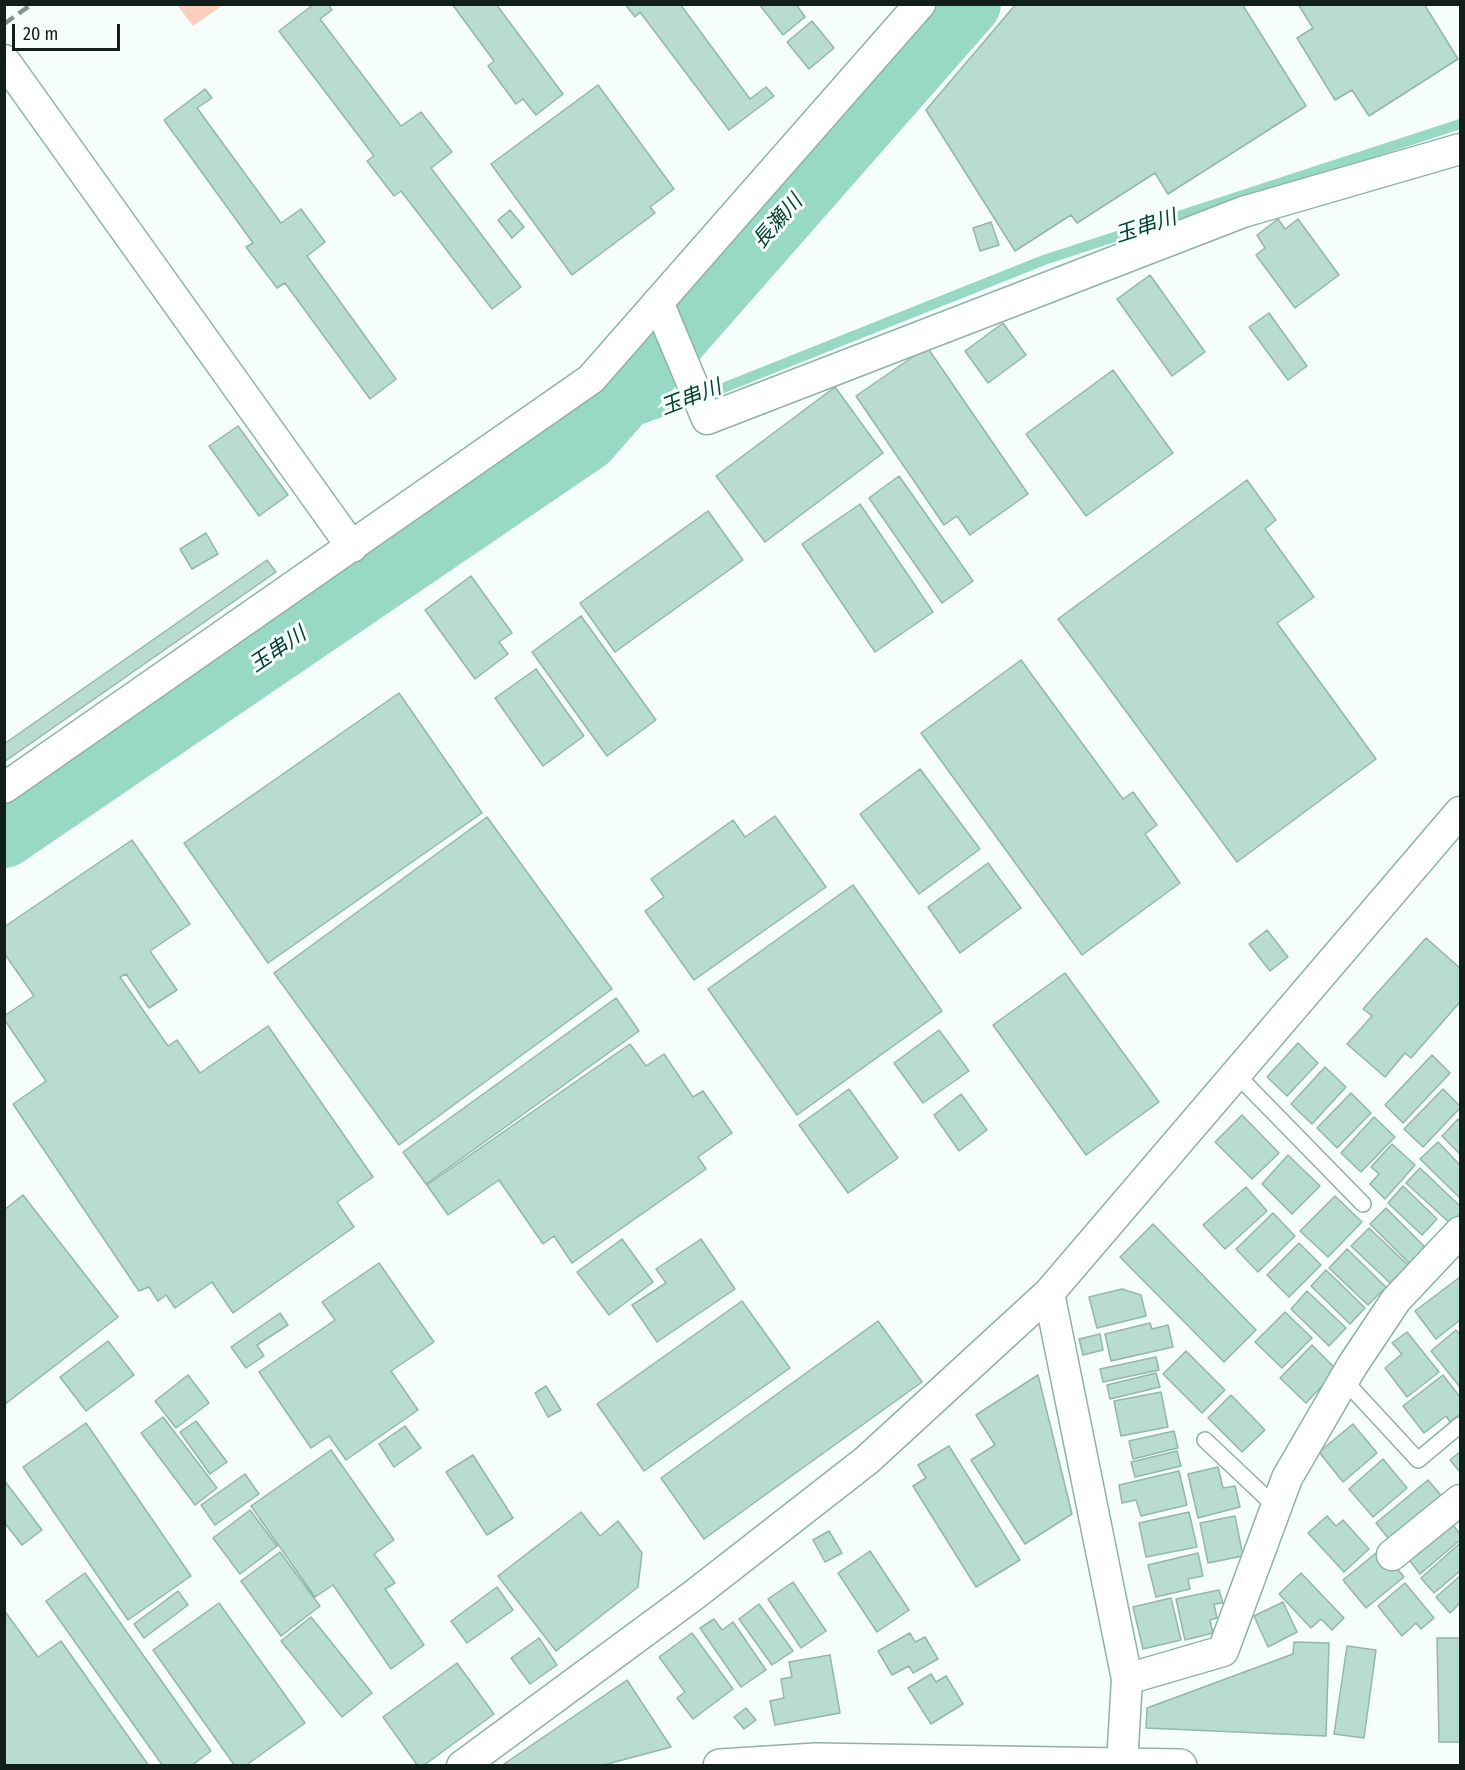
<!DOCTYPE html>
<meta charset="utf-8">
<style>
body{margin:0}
#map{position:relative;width:1465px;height:1770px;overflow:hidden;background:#f6fefb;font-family:"Fira Sans Condensed",sans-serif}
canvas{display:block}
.frame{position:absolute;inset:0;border:6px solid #111e1a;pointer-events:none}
.scale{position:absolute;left:12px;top:24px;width:108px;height:27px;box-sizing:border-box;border:3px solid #111e1a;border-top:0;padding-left:8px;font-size:18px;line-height:21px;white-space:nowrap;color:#111e1a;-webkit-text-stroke:4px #f6fefb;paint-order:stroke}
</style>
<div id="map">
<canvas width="1465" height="1770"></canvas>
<div class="frame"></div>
<div class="scale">20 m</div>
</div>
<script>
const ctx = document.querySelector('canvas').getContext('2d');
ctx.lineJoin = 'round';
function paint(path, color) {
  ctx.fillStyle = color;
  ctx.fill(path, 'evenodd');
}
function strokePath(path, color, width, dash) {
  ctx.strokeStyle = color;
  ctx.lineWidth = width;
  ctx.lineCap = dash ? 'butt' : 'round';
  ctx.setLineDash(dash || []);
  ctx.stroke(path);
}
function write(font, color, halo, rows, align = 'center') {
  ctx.font = font + ' "Fira Sans Condensed","Noto Sans JP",sans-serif';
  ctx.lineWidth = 6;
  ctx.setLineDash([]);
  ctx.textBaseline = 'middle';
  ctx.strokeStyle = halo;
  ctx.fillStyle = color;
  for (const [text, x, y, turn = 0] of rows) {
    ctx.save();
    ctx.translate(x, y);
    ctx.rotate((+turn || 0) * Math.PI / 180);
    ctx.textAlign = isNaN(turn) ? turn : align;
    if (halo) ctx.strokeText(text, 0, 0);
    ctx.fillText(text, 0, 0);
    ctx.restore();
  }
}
const green = new Path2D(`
 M177,5H223L193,26Z`);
const stream = new Path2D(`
 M587,439L683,404L1044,260L1460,124`);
const river = new Path2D(`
 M4,836L587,439L969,4`);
const building = new Path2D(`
 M314,4H328L332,10L320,19L401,126L421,112L452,152L431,168L521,287L492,309L401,191L394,196L367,161L374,156L279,31Z
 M452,4H496L563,94L536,115L523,99L516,104L488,66L494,61Z
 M625,4H680L750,99L766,87L774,96L729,130L640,12L635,17Z
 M759,4H796L805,17L783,35Z
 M1016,4H1242L1306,106L1168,194L1155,173L1077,223L1071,215L1015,251L926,110Z
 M1298,4H1424L1458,59L1369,116L1352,90L1335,100L1297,38L1313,28Z
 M812,21L834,48L809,69L787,42Z
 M598,85L674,189L650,207L655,213L572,275L491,164Z
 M205,89L212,98L197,108L281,223L301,209L325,242L307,256L396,379L370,399L285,283L277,288L246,247L253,243L164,120Z
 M510,210L524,227L512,238L498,220Z
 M1278,219L1285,229L1298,219L1339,275L1295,308L1256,255L1265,248L1257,235Z
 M991,222L999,245L980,251L973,228Z
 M1150,275L1205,352L1172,376L1117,299Z
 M1269,313L1307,366L1288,380L1249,327Z
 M1003,323L1026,355L988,383L965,351Z
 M927,347L1028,494L970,535L957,516L944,525L856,396Z
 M1113,370L1173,453L1086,516L1026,434Z
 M835,387L883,453L765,542L716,476Z
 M238,426L288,495L259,516L209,446Z
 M899,476L973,581L942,603L869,498Z
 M1247,480L1276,520L1265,529L1314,597L1277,623L1376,759L1237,862L1058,619Z
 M860,504L933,612L875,652L802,544Z
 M708,511L743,560L615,652L580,603Z
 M206,533L218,554L192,569L180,549Z
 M267,560L276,572L4,762V744Z
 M471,576L512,633L499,642L508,654L475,679L425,610Z
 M581,616L656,720L607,756L532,652Z
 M1021,660L1123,799L1133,792L1157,825L1145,834L1180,883L1082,955L921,733Z
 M536,669L584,736L543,766L495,698Z
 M399,693L482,813L268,963L184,843Z
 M920,769L980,849L919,894L860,814Z
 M775,816L826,887L694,980L645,911L664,897L651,879L733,820L745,837Z
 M487,817L612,989L399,1145L274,973Z
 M132,840L190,924L150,951L177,990L149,1008L126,974L120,977L168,1046L177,1040L200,1073L268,1026L373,1177L337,1202L354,1227L233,1313L212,1282L175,1308L166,1295L158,1301L149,1287L139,1291L13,1104L46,1081L4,1019V1016L34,996L4,953V927Z
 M988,863L1021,908L960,953L928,907Z
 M853,885L942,1011L797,1115L708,989Z
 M1267,930L1288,957L1270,971L1249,944Z
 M1426,938L1460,968V1002L1411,1058L1405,1053L1385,1077L1347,1044L1372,1016L1363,1009Z
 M1065,973L1159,1102L1086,1155L993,1025Z
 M616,998L639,1031L426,1184L403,1152Z
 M939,1030L969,1071L923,1103L894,1063Z
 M1298,1043L1318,1063L1287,1096L1267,1077Z
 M630,1044L646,1066L664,1054L693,1097L703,1091L732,1133L698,1157L706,1169L572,1263L554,1236L543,1244L499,1180L448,1215L427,1185Z
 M1432,1055L1450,1073L1403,1123L1385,1105Z
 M1325,1067L1346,1087L1312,1124L1291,1104Z
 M849,1089L898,1158L848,1193L799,1125Z
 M1443,1089L1460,1106V1108L1423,1147L1404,1129Z
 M1351,1093L1371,1113L1337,1148L1317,1128Z
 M961,1094L987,1130L959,1151L934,1115Z
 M1242,1115L1279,1153L1252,1179L1215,1142Z
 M1374,1117L1395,1137L1361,1172L1341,1153Z
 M1458,1119L1460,1122V1154L1442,1136Z
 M1438,1142L1460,1165V1198L1420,1159Z
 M1392,1144L1415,1165L1385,1199L1370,1184L1379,1174L1371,1167Z
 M1288,1155L1320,1186L1292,1214L1262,1184Z
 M1420,1168L1460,1206V1214L1451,1224L1406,1183Z
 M1403,1186L1437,1219L1422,1235L1388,1203Z
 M1246,1187L1267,1211L1225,1249L1203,1225Z
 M23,1195L118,1317L4,1405V1210Z
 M1335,1196L1362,1222L1328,1257L1300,1231Z
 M1386,1208L1426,1248L1410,1264L1370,1224Z
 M1273,1213L1295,1236L1258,1272L1236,1249Z
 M1153,1224L1256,1330L1224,1362L1120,1257Z
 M1369,1228L1408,1265L1390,1283L1351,1246Z
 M622,1239L653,1282L609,1315L577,1272Z
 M701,1239L735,1289L657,1342L632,1305L666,1283L656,1269Z
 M1299,1243L1321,1265L1289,1297L1267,1275Z
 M1347,1249L1386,1287L1368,1305L1329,1268Z
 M379,1263L434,1342L391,1371L418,1410L346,1460L329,1436L311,1448L259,1372L335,1320L322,1302Z
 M1326,1270L1365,1308L1350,1324L1311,1286Z
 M1460,1277V1320L1436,1339L1415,1311Z
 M1122,1289L1141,1295L1146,1316L1097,1328L1089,1297Z
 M1307,1291L1346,1328L1329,1346L1291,1309Z
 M742,1301L790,1368L644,1471L597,1404Z
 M1285,1312L1312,1338L1282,1368L1255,1342Z
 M280,1313L288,1325L257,1345L264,1356L246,1368L231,1347Z
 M878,1321L922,1382L704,1539L661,1478Z
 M1150,1323L1152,1329L1168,1325L1173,1347L1111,1361L1105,1334Z
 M1456,1330L1460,1335V1387L1431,1351Z
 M1407,1332L1439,1372L1407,1397L1385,1368L1402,1354L1392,1343Z
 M1100,1334L1103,1350L1083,1355L1079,1339Z
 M108,1341L134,1375L86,1411L60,1377Z
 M1312,1345L1337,1370L1306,1403L1280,1378Z
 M1186,1351L1225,1390L1202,1413L1163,1374Z
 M1156,1357L1159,1370L1103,1382L1100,1369Z
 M1156,1373L1160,1387L1110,1399L1107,1385Z
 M188,1375L209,1403L176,1428L155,1401Z
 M1038,1375L1072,1514L1025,1544L971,1460L995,1445L976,1415Z
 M1443,1375L1460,1397V1414L1450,1422L1446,1416L1424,1433L1403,1406Z
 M546,1386L561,1410L548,1417L535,1393Z
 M1161,1392L1168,1427L1121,1436L1114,1401Z
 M1231,1395L1265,1430L1242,1452L1208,1418Z
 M163,1417L217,1488L195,1505L141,1433Z
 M196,1421L227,1462L210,1474L180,1432Z
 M86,1423L191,1576L128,1620L23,1467Z
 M1353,1424L1377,1453L1343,1482L1319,1452Z
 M405,1426L421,1448L394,1467L379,1444Z
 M1174,1431L1178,1448L1133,1459L1129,1441Z
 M949,1446L1020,1560L976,1587L913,1486L926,1478L918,1465Z
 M331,1450L394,1540L374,1554L395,1583L385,1589L424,1645L391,1669L333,1585L315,1597L251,1506Z
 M1177,1451L1181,1466L1135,1477L1131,1462Z
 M1460,1452V1472L1450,1460Z
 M473,1455L513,1518L487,1535L446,1472Z
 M1383,1459L1407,1488L1373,1517L1349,1489Z
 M1218,1467L1223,1488L1235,1486L1240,1507L1198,1518L1188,1474Z
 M1179,1471L1187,1505L1141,1516L1136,1500L1122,1503L1119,1485Z
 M245,1474L259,1494L215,1525L201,1505Z
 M4,1480L42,1530L22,1545L4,1522Z
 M1428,1480L1445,1500L1392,1543L1376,1523Z
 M250,1510L277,1546L240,1574L213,1538Z
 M581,1512L600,1536L618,1521L642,1553L638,1587L556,1651L498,1576Z
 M1189,1512L1197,1547L1146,1557L1139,1523Z
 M1235,1516L1243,1556L1208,1563L1200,1523Z
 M1327,1516L1336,1526L1343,1520L1369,1549L1344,1572L1308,1533Z
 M1450,1521L1460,1534V1540L1420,1574L1407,1557Z
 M829,1531L842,1553L825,1562L813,1540Z
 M1460,1543V1571L1434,1593L1421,1578Z
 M1381,1549L1404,1577L1366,1608L1343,1580Z
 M870,1551L909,1610L877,1632L838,1573Z
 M280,1552L320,1606L281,1636L241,1581Z
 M1198,1553L1203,1576L1188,1579L1190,1589L1156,1597L1148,1565Z
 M85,1573L211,1751L191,1766H163L46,1601Z
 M1301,1573L1344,1618L1332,1630L1321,1619L1311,1628L1279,1594Z
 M1460,1576V1603L1450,1613L1436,1597Z
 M793,1582L826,1631L801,1648L768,1599Z
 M1405,1583L1434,1618L1421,1629L1416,1623L1402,1636L1378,1606Z
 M497,1587L513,1610L467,1643L451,1621Z
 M1219,1590L1223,1603L1214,1604L1217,1618L1210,1620L1213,1633L1185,1640L1176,1599Z
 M178,1591L188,1605L144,1638L134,1624Z
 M1171,1598L1181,1640L1143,1649L1133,1607Z
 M1283,1602L1297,1632L1268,1647L1254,1616Z
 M219,1603L305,1723L245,1766H235L153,1650Z
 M759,1604L793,1651L772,1665L739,1619Z
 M4,1610L38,1657L61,1641L149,1766H4Z
 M311,1617L372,1693L342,1717L281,1641Z
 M714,1619L722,1630L733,1622L766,1670L741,1687L700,1628Z
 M692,1633L733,1689L693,1719L677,1698L685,1692L659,1657Z
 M910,1633L915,1642L925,1637L938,1659L913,1673L909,1666L892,1675L878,1651Z
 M539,1638L557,1665L530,1684L511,1658Z
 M1437,1638H1459L1460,1639V1742H1439Z
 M1294,1642L1329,1643L1326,1736L1146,1728L1147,1708L1293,1654Z
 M1347,1646L1376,1650L1364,1738L1334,1734Z
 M830,1655L840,1713L775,1725L770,1701L784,1698L781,1679L792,1677L789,1662Z
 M457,1663L494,1714L423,1766H418L383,1717Z
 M931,1674L936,1682L946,1676L963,1704L931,1724L908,1688Z
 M627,1680L671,1747L600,1766H501Z
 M746,1708L756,1720L744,1729L734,1717Z`);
const service = new Path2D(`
 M1236,1074L1363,1204
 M1344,1380L1418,1460L1460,1425
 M1205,1440L1276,1507`);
const minor = new Path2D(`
 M4,60L352,547
 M658,302L707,419L1243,212L1460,149
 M4,788L591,379L920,4
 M1049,1293L1127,1679L1122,1764
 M1392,1555L1460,1500
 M1127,1679L1223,1651L1287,1478L1352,1366L1396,1300L1460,1232
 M462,1766L694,1595L867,1460L1049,1293L1460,812`);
const tertiary = new Path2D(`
 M720,1766L816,1760L1180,1766`);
const rail = new Path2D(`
 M4,24L32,4`);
const waterNames = [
 ["長瀬川",778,222,-49],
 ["玉串川",1146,227,-18],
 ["玉串川",691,398,-21],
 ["玉串川",278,650,-34]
];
paint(green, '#fbd0be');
strokePath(stream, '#97d9c4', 10);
strokePath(river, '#97d9c4', 64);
paint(building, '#b8dccf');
strokePath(building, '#94b7ab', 1.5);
strokePath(service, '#8fb2a6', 18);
strokePath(minor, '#8fb2a6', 33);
strokePath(tertiary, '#8fb2a6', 36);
strokePath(service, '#fff', 15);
strokePath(minor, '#fff', 30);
strokePath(tertiary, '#fff', 33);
strokePath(rail, '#87918e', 4.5, [12, 6]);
write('italic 21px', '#054133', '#f6fefb', waterNames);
</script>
